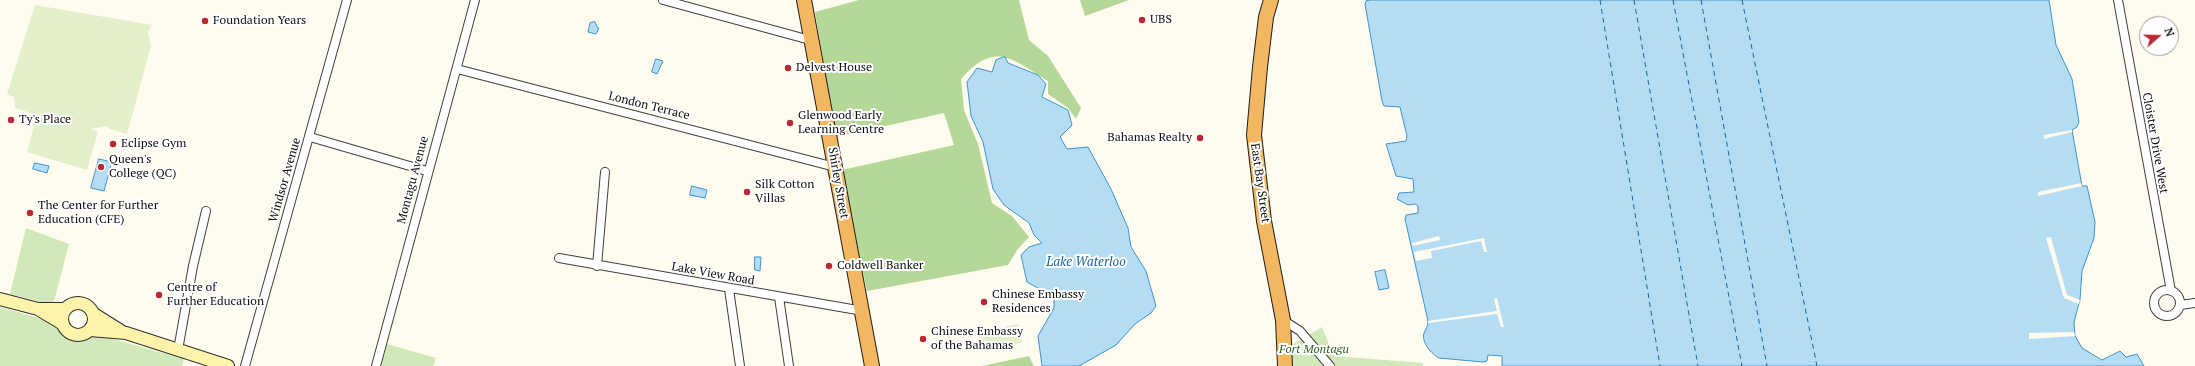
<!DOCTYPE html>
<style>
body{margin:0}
#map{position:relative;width:2195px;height:366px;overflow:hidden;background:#fffbee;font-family:"PT Serif",serif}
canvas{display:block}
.north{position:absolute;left:2139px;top:16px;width:40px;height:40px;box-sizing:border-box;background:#fff;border:1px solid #9e9e9e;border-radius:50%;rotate:70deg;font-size:11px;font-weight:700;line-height:16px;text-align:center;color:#0d0d0d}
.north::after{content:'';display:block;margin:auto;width:14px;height:18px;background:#ba2931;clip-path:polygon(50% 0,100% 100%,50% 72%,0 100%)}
</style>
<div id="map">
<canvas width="2195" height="366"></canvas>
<div class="north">N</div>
</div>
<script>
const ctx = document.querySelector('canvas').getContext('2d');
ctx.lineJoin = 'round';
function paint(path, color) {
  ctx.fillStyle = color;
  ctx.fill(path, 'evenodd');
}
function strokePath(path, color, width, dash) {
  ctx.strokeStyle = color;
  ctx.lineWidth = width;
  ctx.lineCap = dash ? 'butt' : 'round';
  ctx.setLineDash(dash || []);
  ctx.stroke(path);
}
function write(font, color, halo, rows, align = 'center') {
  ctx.font = font + ' "PT Serif",serif';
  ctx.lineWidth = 4;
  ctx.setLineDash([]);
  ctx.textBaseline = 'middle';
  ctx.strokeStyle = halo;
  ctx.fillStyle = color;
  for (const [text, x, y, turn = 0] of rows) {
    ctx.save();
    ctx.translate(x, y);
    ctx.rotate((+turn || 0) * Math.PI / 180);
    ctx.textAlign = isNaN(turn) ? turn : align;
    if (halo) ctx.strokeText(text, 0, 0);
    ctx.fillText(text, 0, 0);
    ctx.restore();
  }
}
const green = new Path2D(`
 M26,228L69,244L53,305L10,294Z
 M0,307L184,359L182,366H0Z
 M1322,327L1334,356L1423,363V366H1290L1288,347Z
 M387,344L436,358L433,366H381Z`);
const forest = new Path2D(`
 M859,0H1019L1029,40L1048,56L1081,108L1076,119L1068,108L1048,94V81C1012,59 995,40 961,79L964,110L978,144L992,203L1012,216L1029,237L1017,250L1008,265L867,291L842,170L954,145L944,113L836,137L815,12Z
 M1080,0H1129L1085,16Z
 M1029,356L1034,366H982Z`);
const pitch = new Path2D(`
 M35,5L152,25L148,32L151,46L127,134L109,129L108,126L90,129L98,132L87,170L27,152L37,115L15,108L14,97L7,94Z
 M1018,324L1022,343L982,351L978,332Z`);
const water = new Path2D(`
 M1372,0H2049L2056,45L2072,79L2079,122L2077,127L2072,130L2082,186H2087L2095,222L2094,238L2082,271L2080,300L2074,322L2075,336L2082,348L2102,360L2120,351L2126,357L2137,354L2144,366H1502V356L1488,355L1487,361L1483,362L1439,358C1432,354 1421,343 1424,333C1426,329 1428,326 1428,321L1405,219L1406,215L1418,213V206L1415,204L1408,205L1397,199L1399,193L1414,192L1413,179L1396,176L1386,144L1406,141L1407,136L1400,107L1384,106L1382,101L1365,4L1366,1Z
 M595,22L597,27L599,28L596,34L588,32L590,23Z
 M1005,57L1008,63L1038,75L1046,84L1042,97L1068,110L1072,125L1060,137L1067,149L1088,147L1111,189L1128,228L1131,247L1146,271L1156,306L1151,313L1135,324L1116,345L1079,366H1042L1038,336L1054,308V297L1027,282L1021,255L1029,247L1042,243L1034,235L1029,223L1004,205L993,189L983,142L971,116L967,82L977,68L992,72L996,60Z
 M656,59L663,61L657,74L652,72Z
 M99,159L112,162L104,191L91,188Z
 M35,163L49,166L47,173L33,169Z
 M692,186L707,190L705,198L690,195Z
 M755,257H761L760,271L755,270Z
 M1385,270L1389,288L1379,290L1375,272Z`);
const pier = new Path2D(`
 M2072,130V132L2044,139V135Z
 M2081,183L2082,186L2038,196V192Z
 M1439,236L1440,240L1413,246L1412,243Z
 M2051,237L2067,295L2080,300L2079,304L2064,298L2046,238Z
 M1484,238L1487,252H1484L1481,241L1431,251L1432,258L1416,261L1414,252Z
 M1497,298L1504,327H1501L1497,314L1428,323V321L1497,311L1494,299Z
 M2074,332L2075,336L2029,339V333Z`);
const ferry = new Path2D(`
 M1600,0L1660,366
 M1634,0L1698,366
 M1673,0L1742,366
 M1701,0L1767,366
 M1742,0L1817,366`);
const minor = new Path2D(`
 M663,0L810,40
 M2118,0L2171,291
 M457,69L835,167
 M310,137L427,171
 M559,258L863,311
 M597,266L605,172
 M729,289L740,366
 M2154 303a13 13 0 1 1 26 0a13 13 0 1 1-26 0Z
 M779,297L789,366
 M2180,305L2195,303
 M1283,320L1300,331L1330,366
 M178,350L193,266L206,211
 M245,366L347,0
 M376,366L475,0`);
const secondary = new Path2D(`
 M0,299L38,309H65
 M62 319a16 16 0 1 1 32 0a16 16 0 1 1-32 0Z
 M38,309L63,324
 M94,314L121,331
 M90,330L126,333L228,366`);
const trunk = new Path2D(`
 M804,0L872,366
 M1271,0L1266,17L1260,67L1254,135L1264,221L1283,320L1285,366`);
const markers = [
 [1142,20,4,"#ba2931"],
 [205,21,4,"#ba2931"],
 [788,68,4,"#ba2931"],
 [11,120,4,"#ba2931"],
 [790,123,4,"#ba2931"],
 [1200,138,4,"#ba2931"],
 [113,144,4,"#ba2931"],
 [101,167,4,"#ba2931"],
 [747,192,4,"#ba2931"],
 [30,213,4,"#ba2931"],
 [829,266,4,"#ba2931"],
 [159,295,4,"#ba2931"],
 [984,302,4,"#ba2931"],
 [923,339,4,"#ba2931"]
];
const poiNames = [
 ["UBS",1150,20],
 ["Foundation Years",213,21],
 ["Delvest House",796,68],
 ["Glenwood Early",798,116],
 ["Learning Centre",798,130],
 ["Ty's Place",19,120],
 ["Bahamas Realty",1192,138,"right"],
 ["Eclipse Gym",121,144],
 ["Queen's",109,160],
 ["College (QC)",109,174],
 ["Silk Cotton",755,185],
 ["Villas",755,199],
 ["The Center for Further",38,206],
 ["Education (CFE)",38,220],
 ["Coldwell Banker",837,266],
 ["Centre of",167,288],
 ["Further Education",167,302],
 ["Chinese Embassy",992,295],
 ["Residences",992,309],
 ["Chinese Embassy",931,332],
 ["of the Bahamas",931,346]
];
const streetNames = [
 ["London Terrace",649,106,14],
 ["Cloister Drive West",2155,143,80],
 ["Windsor Avenue",285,180,-74],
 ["Montagu Avenue",413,180,-75],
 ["Shirley Street",838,183,80],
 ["East Bay Street",1260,183,82],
 ["Lake View Road",713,274,10]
];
const parkNames = [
 ["Fort Montagu",1314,350]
];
const waterNames = [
 ["Lake Waterloo",1086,262]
];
paint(green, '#d1e8b8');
paint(forest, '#b5d898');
paint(pitch, '#e3efca');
paint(water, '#b4ddf4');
strokePath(water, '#3d93ca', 1);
paint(pier, '#fffbee');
strokePath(ferry, '#1a649c', 1, [5, 4]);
strokePath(minor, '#404040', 10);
strokePath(secondary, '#2f2f2f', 14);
strokePath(trunk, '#1e1e1e', 16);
strokePath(minor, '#fff', 8);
strokePath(secondary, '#fdf3aa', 12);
strokePath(trunk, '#f2b760', 14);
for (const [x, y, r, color] of markers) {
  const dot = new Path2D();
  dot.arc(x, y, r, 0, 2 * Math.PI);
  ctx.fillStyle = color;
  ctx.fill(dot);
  strokePath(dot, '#fff', 1.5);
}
write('12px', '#0d0d0d', '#fff', poiNames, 'left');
write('12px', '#0d0d0d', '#fff', streetNames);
write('italic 12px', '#2e631f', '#fff', parkNames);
write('italic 13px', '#1a649c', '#fff', waterNames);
</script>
